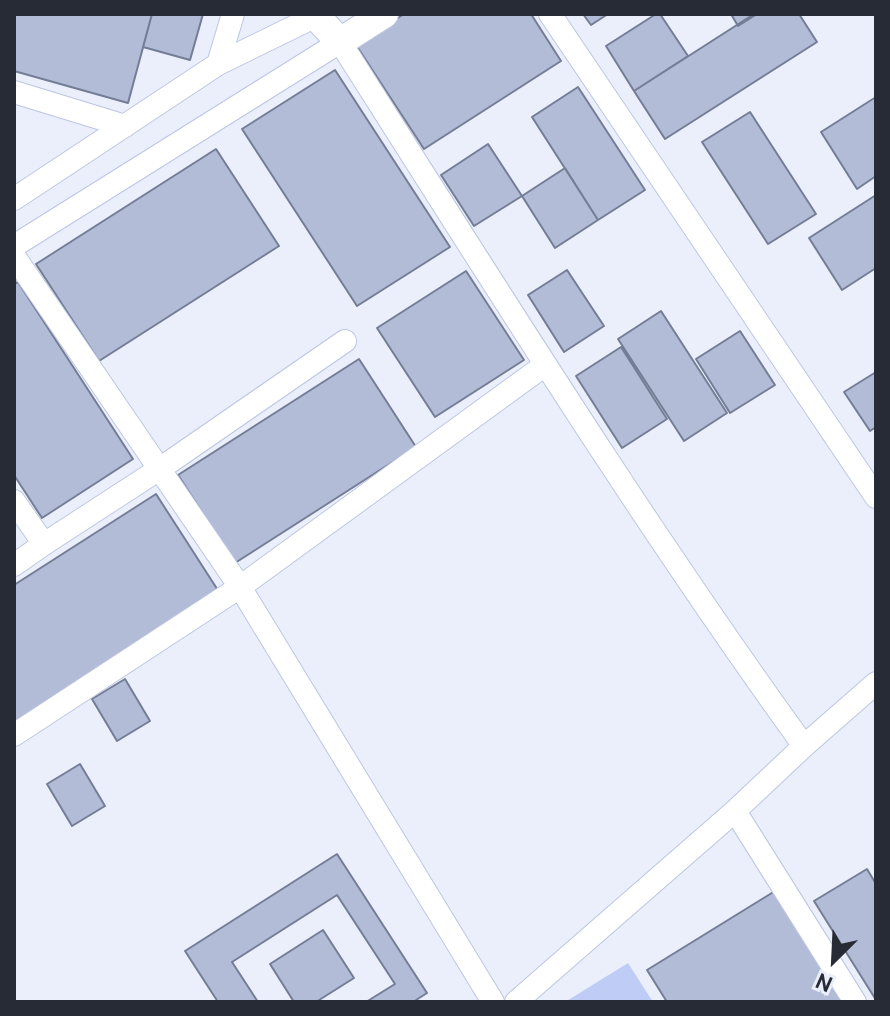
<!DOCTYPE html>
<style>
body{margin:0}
#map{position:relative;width:890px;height:1016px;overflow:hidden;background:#ebeffb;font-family:Cabin,sans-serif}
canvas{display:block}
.frame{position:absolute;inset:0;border:16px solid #272b35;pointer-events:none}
.north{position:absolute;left:794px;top:920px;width:80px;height:80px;-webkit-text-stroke:6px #ebeffb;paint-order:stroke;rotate:204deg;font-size:22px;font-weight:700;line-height:32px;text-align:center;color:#272b35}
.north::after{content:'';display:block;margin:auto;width:28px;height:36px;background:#272b35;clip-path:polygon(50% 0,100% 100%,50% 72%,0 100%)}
</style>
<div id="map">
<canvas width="890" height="1016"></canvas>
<div class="frame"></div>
<div class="north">N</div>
</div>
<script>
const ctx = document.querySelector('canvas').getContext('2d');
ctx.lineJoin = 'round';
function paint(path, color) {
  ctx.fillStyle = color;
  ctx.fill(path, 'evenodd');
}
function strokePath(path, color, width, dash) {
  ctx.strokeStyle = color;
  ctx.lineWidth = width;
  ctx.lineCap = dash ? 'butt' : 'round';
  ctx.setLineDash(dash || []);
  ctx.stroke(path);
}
const green = new Path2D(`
 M628,963L653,1002H565Z`);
const building = new Path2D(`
 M14,14H152L128,103L14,71Z
 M152,14H203L190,60L143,47Z
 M404,14H531L561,61L424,149L356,45Z
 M583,14H608L591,25Z
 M656,14H660L688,56L634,91L606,46Z
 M731,14H757L738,26Z
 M754,14H799L817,42L665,139L634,91Z
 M335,70L450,247L357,306L242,129Z
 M578,87L645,190L598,220L532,117Z
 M876,97V176L857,189L821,132Z
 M750,112L816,214L768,244L702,142Z
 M488,144L522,196L474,226L441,175Z
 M216,149L279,246L99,361L36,264Z
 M565,168L598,220L555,248L522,196Z
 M876,195V268L842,290L809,238Z
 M567,270L604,326L564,352L528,295Z
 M466,271L524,360L435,417L377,328Z
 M18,282L133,459L42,518L14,475V284Z
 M661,311L727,413L684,441L618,339Z
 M740,331L775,385L730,413L696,359Z
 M621,347L667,419L622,448L576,376Z
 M359,359L416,447L235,563L178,475Z
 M876,372V427L870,431L844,392Z
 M156,494L221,595L14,728V585Z
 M125,679L150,721L117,741L92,699Z
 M80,764L105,806L72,826L47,784Z
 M337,854L427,993L413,1002H366L395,984L337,895L232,962L258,1002H218L185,951Z
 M867,869L876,884V1000L814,901Z
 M775,891L845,1002H667L647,970Z
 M323,930L354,978L316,1002H294L270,964Z`);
const minor = new Path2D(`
 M550,14L876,497
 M218,64L233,14
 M14,92L125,126
 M14,199L218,64L316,16
 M14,246L340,42C491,279 639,518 804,746
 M14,256L240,587L493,1002
 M14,501L44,544L161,468L345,341
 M14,565L44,544
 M14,735L240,587L545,365
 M735,811L855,1002
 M516,1002L735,811L804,746L876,683`);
const major = new Path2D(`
 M309,14L316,16L340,42L384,14`);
paint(green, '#bfcdf6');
paint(building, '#b2bcd7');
strokePath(building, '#747d96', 2);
strokePath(minor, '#bcc6e1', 24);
strokePath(major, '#bcc6e1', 30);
strokePath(minor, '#fff', 22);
strokePath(major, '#fff', 28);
</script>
